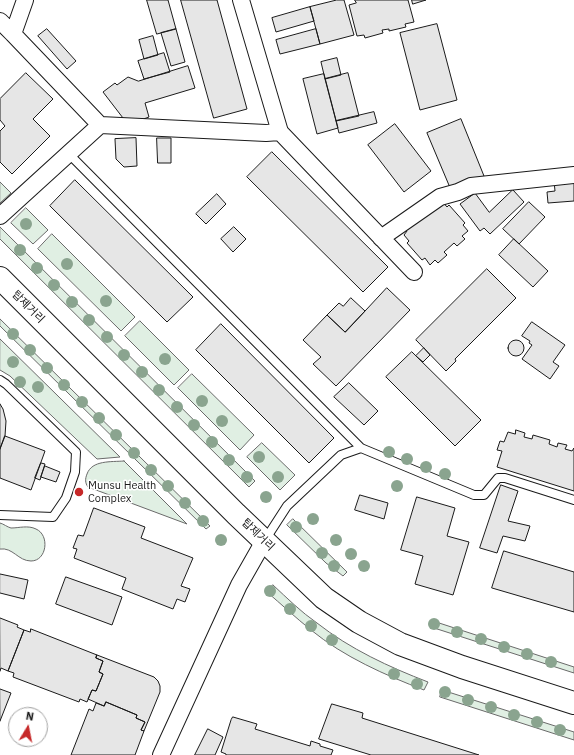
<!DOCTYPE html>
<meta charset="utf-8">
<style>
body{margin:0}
#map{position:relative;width:574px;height:755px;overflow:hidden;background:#fff;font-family:"IBM Plex Sans",sans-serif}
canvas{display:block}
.north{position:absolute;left:8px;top:707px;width:40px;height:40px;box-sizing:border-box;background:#fff;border:1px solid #a3a3a3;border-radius:50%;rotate:10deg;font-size:11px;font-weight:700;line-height:16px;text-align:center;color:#1a1a1a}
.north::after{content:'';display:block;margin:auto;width:14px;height:18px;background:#c62828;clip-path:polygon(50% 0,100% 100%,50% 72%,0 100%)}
</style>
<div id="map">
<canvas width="574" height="755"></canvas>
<div class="north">N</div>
</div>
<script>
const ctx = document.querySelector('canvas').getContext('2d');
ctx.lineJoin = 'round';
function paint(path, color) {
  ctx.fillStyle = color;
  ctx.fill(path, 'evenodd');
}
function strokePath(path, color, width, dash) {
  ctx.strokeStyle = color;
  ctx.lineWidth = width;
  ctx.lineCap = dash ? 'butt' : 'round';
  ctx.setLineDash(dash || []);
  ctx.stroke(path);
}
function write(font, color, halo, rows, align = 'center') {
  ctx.font = font + ' "IBM Plex Sans","Noto Sans KR",sans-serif';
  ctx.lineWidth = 3;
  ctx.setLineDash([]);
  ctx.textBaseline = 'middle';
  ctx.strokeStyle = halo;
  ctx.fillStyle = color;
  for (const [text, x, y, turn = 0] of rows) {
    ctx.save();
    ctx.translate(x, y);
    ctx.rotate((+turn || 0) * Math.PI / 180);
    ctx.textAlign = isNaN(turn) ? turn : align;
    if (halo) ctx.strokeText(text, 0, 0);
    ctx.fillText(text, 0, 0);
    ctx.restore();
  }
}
const green = new Path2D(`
 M0,182L11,193L0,203Z
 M26,208L48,230L33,244L11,223Z
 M0,227L255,481L249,487L0,239Z
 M52,234L135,317L121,331L38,249Z
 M0,319L210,526L206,529L0,326Z
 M140,321L189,370L174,385L125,336Z
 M0,339L120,457L97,459L10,376L0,370Z
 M192,374L254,435L240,450L178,388Z
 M262,443L295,475L280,490L247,457Z
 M124,461L187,524L88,487C85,483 85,479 87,474C92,460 111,462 124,461Z
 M293,519L347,572L343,576L326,563L287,525Z
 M0,523C4,524 7,527 11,528C19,528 28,525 36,529C50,535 47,561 31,561C18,561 13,547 0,549Z
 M273,585C287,598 301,612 317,623C350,649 389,667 428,682L424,690C385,675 344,657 311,630C296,618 281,604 267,592Z
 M433,621L574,667V673L431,627Z
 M442,690L574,732V740L440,697Z`);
const building = new Path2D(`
 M147,0H168L176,29L157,34Z
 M181,0H217L247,109L214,118Z
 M337,0H344L354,35L320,44L310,7Z
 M355,0H408L414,22L405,24L406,27L389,31V29L382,30L383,33L365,38L364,35L357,36L349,5L356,3Z
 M412,0H426L413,4Z
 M310,7L314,21L276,32L272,18Z
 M437,24L457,100L420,110L400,33Z
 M47,29L76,61L67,69L38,36Z
 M176,29L185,62L171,66L161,33Z
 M316,29L320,44L280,54L276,40Z
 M153,36L158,55L144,59L139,40Z
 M164,53L170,72L144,79L138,61Z
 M337,58L341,75L325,79L321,62Z
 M188,66L195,88L145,103L149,117L130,124L123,118L103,92L115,83L117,85L128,77L138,81Z
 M26,73L53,99L33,119L50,136L12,174L0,162V131L5,126L0,120V99Z
 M348,73L359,116L336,121L325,79Z
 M324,74L338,128L317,134L303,79Z
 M374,112L377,123L339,133L336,121Z
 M461,119L484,176L451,190L427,133Z
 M395,124L431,171L404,192L368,145Z
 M136,138L137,166L124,167L116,159L115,139Z
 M157,138H171V163H158Z
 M272,152L388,267L363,292L247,177Z
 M574,179V201L548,203L547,192L555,191L554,181Z
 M75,180L193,297L167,322L50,206Z
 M513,190L524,202L490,234L484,228L480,231L460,204L475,193L489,212Z
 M217,194L226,204L206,224L196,214Z
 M442,201L447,207L449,205L465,223L463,225L468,231L462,236L465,239L457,246L454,243L444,252L447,255L438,263L435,260L430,265L425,258L422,260L407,243L409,241L404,235L407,231L405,229Z
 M529,202L545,217L519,244L503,229Z
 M234,227L246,239L233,252L221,239Z
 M514,239L548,271L533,287L499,255Z
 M487,269L516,298L455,359L456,361L446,371L416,340Z
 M387,288L410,310L336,386L313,364L321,357L303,340L327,315L345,332Z
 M351,298L365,311L345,332L327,315L339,303L343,306Z
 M532,322L565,345L553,362L559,366L550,379L522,359L532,345L529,343L530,341L522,336Z
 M221,324L334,438L309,463L196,350Z
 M508 348a8 8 0 1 1 16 0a8 8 0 1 1-16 0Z
 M424,348L430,355L423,362L416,356Z
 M412,352L481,420L455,446L386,377Z
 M349,383L378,411L364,425L334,397Z
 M0,404L3,409L6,421L5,436L0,449Z
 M516,430L525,433L524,437L532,439L533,435L550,440L549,444L557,447L558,443L567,445L565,449L572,451L574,448V491L497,467L502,451L497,450L500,441L504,442L508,432L515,434Z
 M5,436L45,451L31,490L0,478V449Z
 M41,463L45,464L40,480L35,478Z
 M45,466L60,472L56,482L41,477Z
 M501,485L518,491L508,521L530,526L525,541L503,536L497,553L480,548Z
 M360,495L388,503L384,519L355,510Z
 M417,497L455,508L447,536L469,542L453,595L415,584L423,556L401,550Z
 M94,508L145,527L141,538L193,558L181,586L190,589L185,602L177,599L173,609L122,589L126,578L74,558L77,549L73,548L78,535L83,536Z
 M504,551L574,572V612L492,588Z
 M0,574L28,580L24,599L0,593Z
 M66,577L122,597L112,625L56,604Z
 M0,618L18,625L17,627L24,630L8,671L1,668L0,671Z
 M31,629L97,655L96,658L103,661L99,672L103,674L96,691L92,690L87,702L80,699L79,702L13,677L14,673L8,671L24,630L30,632Z
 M97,655L154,677L158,681L160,686V692L144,731L141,730L145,722L136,718L137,715L106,702L104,706L88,699L92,690L96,691L103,674L99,672L103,661L96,658Z
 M0,689L11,693L0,721Z
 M106,702L137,715L136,718L145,722L141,730L144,731L135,755H71L89,709L93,711L96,703L104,706Z
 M332,704L363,713L362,718L479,755H371L319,739Z
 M233,717L257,724L255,729L310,746L311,741L320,744V746L333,750L331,755H226V754L221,752L231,720Z
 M208,729L223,737L215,755H195Z`);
const lane = new Path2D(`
 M69,154L361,448
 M0,380L6,384L76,452L75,472L66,498L53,517L0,515
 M265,540L287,506L341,455L361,448L474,495H484L498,478H505L574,500`);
const street = new Path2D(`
 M25,0L13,34L100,125
 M241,0L280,132L414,272
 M0,21L13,34
 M0,216L100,125L266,133L280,132
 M381,238L440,197L458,192L471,186L574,175
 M161,755L239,585L264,541`);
const secondary = new Path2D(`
 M0,278L236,514L324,598L359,622L400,644L462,667L574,703`);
const trees = [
 [26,224],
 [20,250],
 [67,264],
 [37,268],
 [54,285],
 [106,301],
 [72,302],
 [89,320],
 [13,334],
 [107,337],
 [30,350],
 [124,355],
 [165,359],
 [13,362],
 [47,368],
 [142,372],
 [20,382],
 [64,385],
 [38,387],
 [159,390],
 [202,401],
 [82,402],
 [177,407],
 [99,418],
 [222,421],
 [194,425],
 [116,435],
 [212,442],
 [389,452],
 [134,453],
 [259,457],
 [407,459],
 [229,460],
 [426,467],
 [151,470],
 [445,474],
 [247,477],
 [278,477],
 [168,486],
 [397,486],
 [266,497],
 [185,503],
 [313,519],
 [203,521],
 [296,527],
 [221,540],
 [336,540],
 [322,553],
 [351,554],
 [334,566],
 [364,566],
 [270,591],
 [290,609],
 [434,624],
 [311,626],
 [457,632],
 [481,639],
 [332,640],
 [504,647],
 [527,654],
 [551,662],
 [394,674],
 [417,684],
 [445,692],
 [468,700],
 [491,707],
 [514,715],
 [537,722],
 [560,730]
];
const markers = [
 [79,492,5,"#c62828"]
];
const streetNames = [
 ["탑제거리",28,307,45],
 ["탑제거리",258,535,44]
];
const poiNames = [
 ["Munsu Health",88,486],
 ["Complex",88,499]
];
paint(green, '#e0efe3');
strokePath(green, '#6a6a6a', 1);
paint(building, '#e6e6e6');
strokePath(building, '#1a1a1a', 1);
strokePath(lane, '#1a1a1a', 10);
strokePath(street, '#1a1a1a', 18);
strokePath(secondary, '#1a1a1a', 24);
strokePath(lane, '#fff', 8);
strokePath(street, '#fff', 16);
strokePath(secondary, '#fff', 22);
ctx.fillStyle = '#8aa48f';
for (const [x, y] of trees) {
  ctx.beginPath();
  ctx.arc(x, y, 6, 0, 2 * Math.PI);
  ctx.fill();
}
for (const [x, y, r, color] of markers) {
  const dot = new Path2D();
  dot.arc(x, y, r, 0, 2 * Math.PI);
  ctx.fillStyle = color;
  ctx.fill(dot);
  strokePath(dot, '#fff', 1.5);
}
write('11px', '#1a1a1a', '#fff', streetNames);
write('11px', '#1a1a1a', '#fff', poiNames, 'left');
</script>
